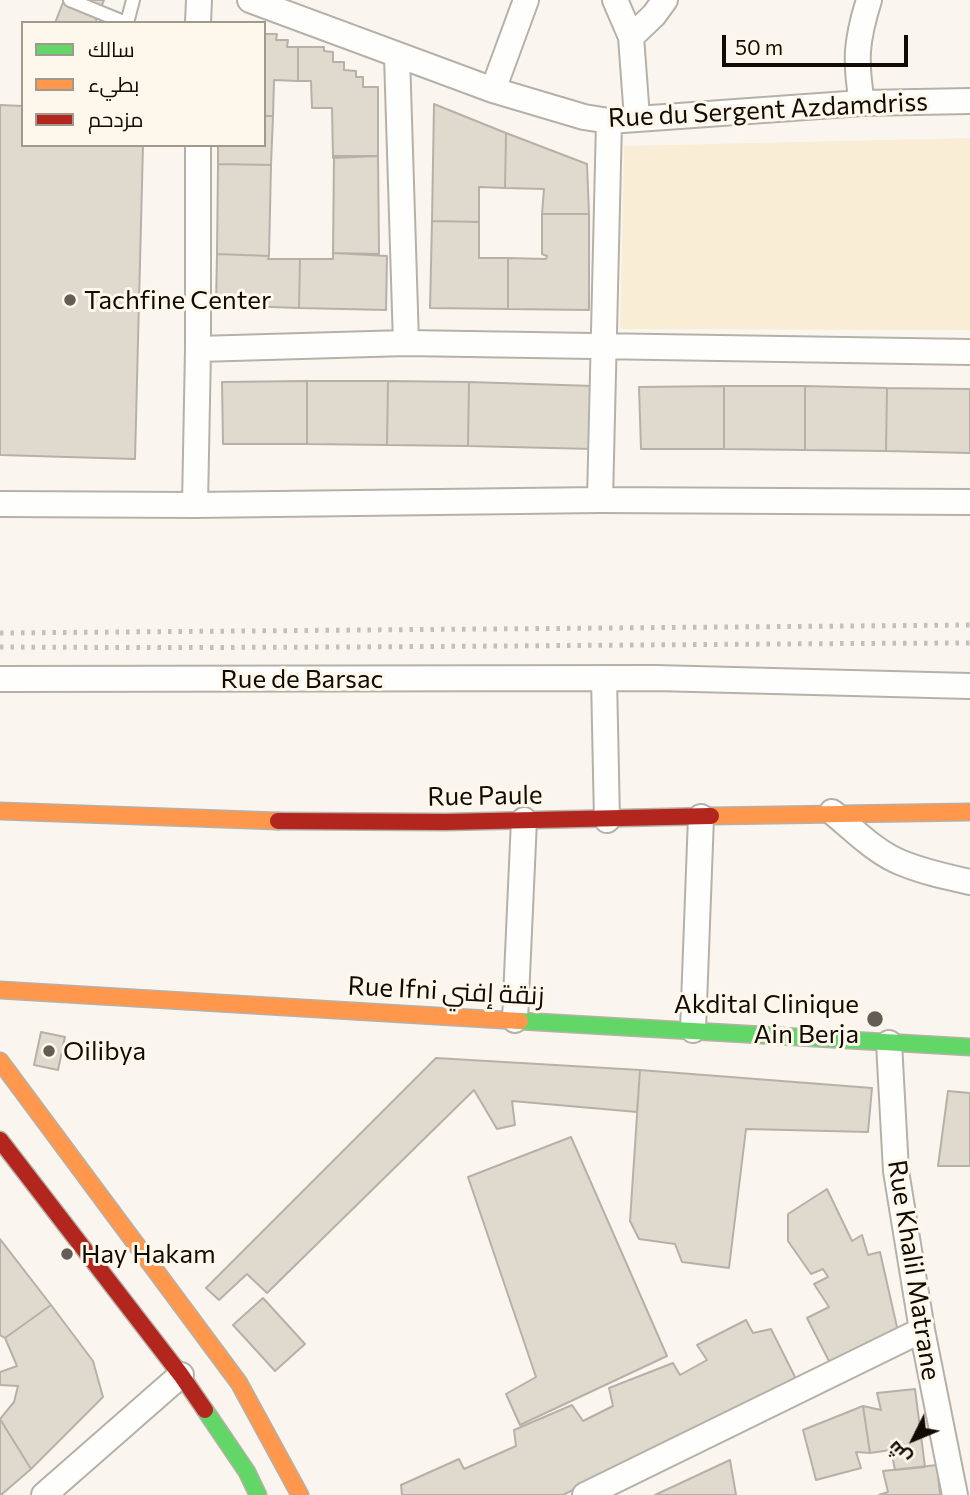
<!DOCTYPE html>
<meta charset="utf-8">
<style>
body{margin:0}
#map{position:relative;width:970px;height:1495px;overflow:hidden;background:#faf6ef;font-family:Commissioner,Cairo,sans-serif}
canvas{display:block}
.legend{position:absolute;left:21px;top:21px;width:245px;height:126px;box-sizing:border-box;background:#fef7eb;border:2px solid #9f998e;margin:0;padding:9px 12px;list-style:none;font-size:21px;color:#110b03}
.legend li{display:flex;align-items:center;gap:14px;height:35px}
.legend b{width:35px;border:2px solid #9f998e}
.north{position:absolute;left:879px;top:1404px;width:70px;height:70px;-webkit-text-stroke:5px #fef7eb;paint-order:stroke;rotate:227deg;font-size:19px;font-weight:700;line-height:28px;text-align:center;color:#110b03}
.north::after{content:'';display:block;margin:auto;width:24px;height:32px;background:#110b03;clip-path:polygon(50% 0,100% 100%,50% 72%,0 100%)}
.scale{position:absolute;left:722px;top:35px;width:186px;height:32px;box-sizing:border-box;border:4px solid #110b03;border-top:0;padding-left:9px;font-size:21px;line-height:24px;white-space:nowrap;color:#110b03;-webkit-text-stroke:5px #fef7eb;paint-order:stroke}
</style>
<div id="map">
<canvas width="970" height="1495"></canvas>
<ul class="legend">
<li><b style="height:9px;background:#63d668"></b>سالك</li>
<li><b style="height:9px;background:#ff974d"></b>بطيء</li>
<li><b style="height:9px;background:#b3261e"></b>مزدحم</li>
</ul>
<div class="north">ش</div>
<div class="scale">50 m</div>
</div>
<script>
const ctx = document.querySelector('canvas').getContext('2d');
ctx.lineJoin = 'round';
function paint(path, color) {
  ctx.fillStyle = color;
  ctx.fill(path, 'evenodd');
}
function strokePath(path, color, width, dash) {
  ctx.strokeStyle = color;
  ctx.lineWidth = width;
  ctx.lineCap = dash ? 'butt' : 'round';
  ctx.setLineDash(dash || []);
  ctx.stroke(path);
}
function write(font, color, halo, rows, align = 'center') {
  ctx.font = font + ' Commissioner,Cairo,sans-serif';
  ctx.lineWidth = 6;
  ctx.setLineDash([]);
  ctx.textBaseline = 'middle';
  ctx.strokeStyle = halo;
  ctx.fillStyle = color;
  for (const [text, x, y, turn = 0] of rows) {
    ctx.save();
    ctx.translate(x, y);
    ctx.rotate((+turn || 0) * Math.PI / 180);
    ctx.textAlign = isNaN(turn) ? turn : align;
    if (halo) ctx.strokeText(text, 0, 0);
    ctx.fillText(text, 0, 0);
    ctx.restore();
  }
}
const green = new Path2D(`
 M970,138V330L620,329L624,146Z`);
const building = new Path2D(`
 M64,0H104L95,23H55Z
 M264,34H277L276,40H288L287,47H298V81L274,80L273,116H264Z
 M298,47H324V51L333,52V62H344V70L356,71V77H363V87H378V156L333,158L332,108H312L311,81H298Z
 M434,104L506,133L505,188L479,187V222L432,221Z
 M0,105L23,106V145H143L135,459L0,455Z
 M264,116H273L271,165L218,164V145H264Z
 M506,133L587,164L589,214H542L544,189L505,188Z
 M334,156H378L379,254L333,253Z
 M218,164L271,165L269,256L217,254Z
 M542,214H589V310L508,309V258L546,259L547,256L542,254Z
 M432,221L479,222V258H508V309L430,308Z
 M333,253L387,256L386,310L299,308L300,259H333Z
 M217,254L269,256L268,259H300L299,308L216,305Z
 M307,381H388L387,445L307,444Z
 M307,381V444H223L222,382Z
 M388,381L469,382L468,446L387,445Z
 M469,382L594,386L593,449L468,446Z
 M724,386V449H641L639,387Z
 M724,386H805V450L724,449Z
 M805,386L887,388L886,451L805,450Z
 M887,388L970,389V453L886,451Z
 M41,1032L65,1037L58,1070L34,1065Z
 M436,1058L640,1070L637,1112L512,1101L515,1125L497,1129L474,1090L267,1293L247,1274L219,1300L206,1288Z
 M640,1070L872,1088L868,1132L746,1129L729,1268L682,1262L675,1244L639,1239L630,1221Z
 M948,1091L970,1093V1166H938Z
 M571,1137L667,1356L520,1425L506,1394L536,1377L468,1177Z
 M827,1189L852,1241L862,1235L868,1255L880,1252L899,1336L830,1363L807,1318L829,1307L814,1284L828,1277L823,1269L811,1274L788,1241V1214Z
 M0,1239L51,1305L5,1338L0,1335Z
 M263,1298L305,1344L275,1371L233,1325Z
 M51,1305L93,1361L103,1397L31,1469L0,1419L14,1402L18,1386L0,1385V1372L17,1366L5,1338Z
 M746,1320L753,1333L771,1329L796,1379L563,1495H402L401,1485L459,1459L464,1469L516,1446L514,1430L572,1405L583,1421L613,1406L609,1388L673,1363L680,1375L707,1360L697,1345Z
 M915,1389L925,1467L895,1470L891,1450L870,1453L863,1406L881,1410L877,1393Z
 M863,1406L870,1453L856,1452L861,1468L816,1480L803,1430Z
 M0,1419L31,1469L1,1495H0Z
 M730,1460L736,1495H655Z
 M937,1465L940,1495H879L888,1492L883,1471Z`);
const lane = new Path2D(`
 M70,0L126,23
 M127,23L133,0`);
const street = new Path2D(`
 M250,0L493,90L584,117L609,121L862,103L970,101
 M615,0L631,37L637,118
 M198,23L199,0
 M631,37L654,15L665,0
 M397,56L406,343
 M493,90L526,0
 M862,103C855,61 856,41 869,0
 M198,349L406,343L970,352
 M600,500L609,121
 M0,504L195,505L600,500L970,502
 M195,505L198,349V145
 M604,678L607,820
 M0,679L655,678L970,686
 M832,812C853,829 876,853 902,863C924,872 947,877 970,882
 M515,1020L524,820
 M693,1030L701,817
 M889,1043L896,1171L922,1330L955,1495
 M44,1495L181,1375
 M585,1495L922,1330`);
const fast = new Path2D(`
 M520,1021L970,1047
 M205,1410L247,1472L258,1495`);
const slow = new Path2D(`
 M0,811L278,821
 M711,816L970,812
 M0,990L520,1021
 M0,1061L239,1383L300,1495`);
const jam = new Path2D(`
 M278,821L446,822L711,816
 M0,1140L181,1375L205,1410`);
const rail = new Path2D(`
 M0,633L970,625
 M0,647C323,649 647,644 970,643`);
const markers = [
 [70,300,7,"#635d56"],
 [875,1019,9,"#635d56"],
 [49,1051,7,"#635d56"],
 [67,1254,7,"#635d56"]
];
const streetNames = [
 ["Rue du Sergent Azdamdriss",768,110,-3],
 ["Rue de Barsac",302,679],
 ["Rue Paule",485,796,-1],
 ["Rue Ifni زنقة إفني",446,991,3],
 ["Rue Khalil Matrane",914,1270,81]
];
const poiNames = [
 ["Tachfine Center",84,300],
 ["Akdital Clinique",859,1004,"right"],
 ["Ain Berja",859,1034,"right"],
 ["Oilibya",63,1051],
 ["Hay Hakam",81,1254]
];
paint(green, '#f9edd6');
paint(building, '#e0d9ce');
strokePath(building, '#b6b1a8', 2);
strokePath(lane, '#b5b1a8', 16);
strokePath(street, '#b5b1a8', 28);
strokePath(fast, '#b5b1a8', 19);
strokePath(slow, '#b5b1a8', 19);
strokePath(jam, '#b5b1a8', 19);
strokePath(lane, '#fefefd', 12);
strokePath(street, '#fefefd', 24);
strokePath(fast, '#63d668', 16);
strokePath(slow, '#ff974d', 16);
strokePath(jam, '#b3261e', 16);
strokePath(rail, '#c1c0be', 5, [3.5, 7]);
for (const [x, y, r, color] of markers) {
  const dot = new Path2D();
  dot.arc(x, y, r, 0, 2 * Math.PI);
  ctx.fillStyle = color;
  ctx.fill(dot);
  strokePath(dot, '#fef7eb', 2.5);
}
write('26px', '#110b03', '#fef7eb', streetNames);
write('26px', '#110b03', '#fef7eb', poiNames, 'left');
</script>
